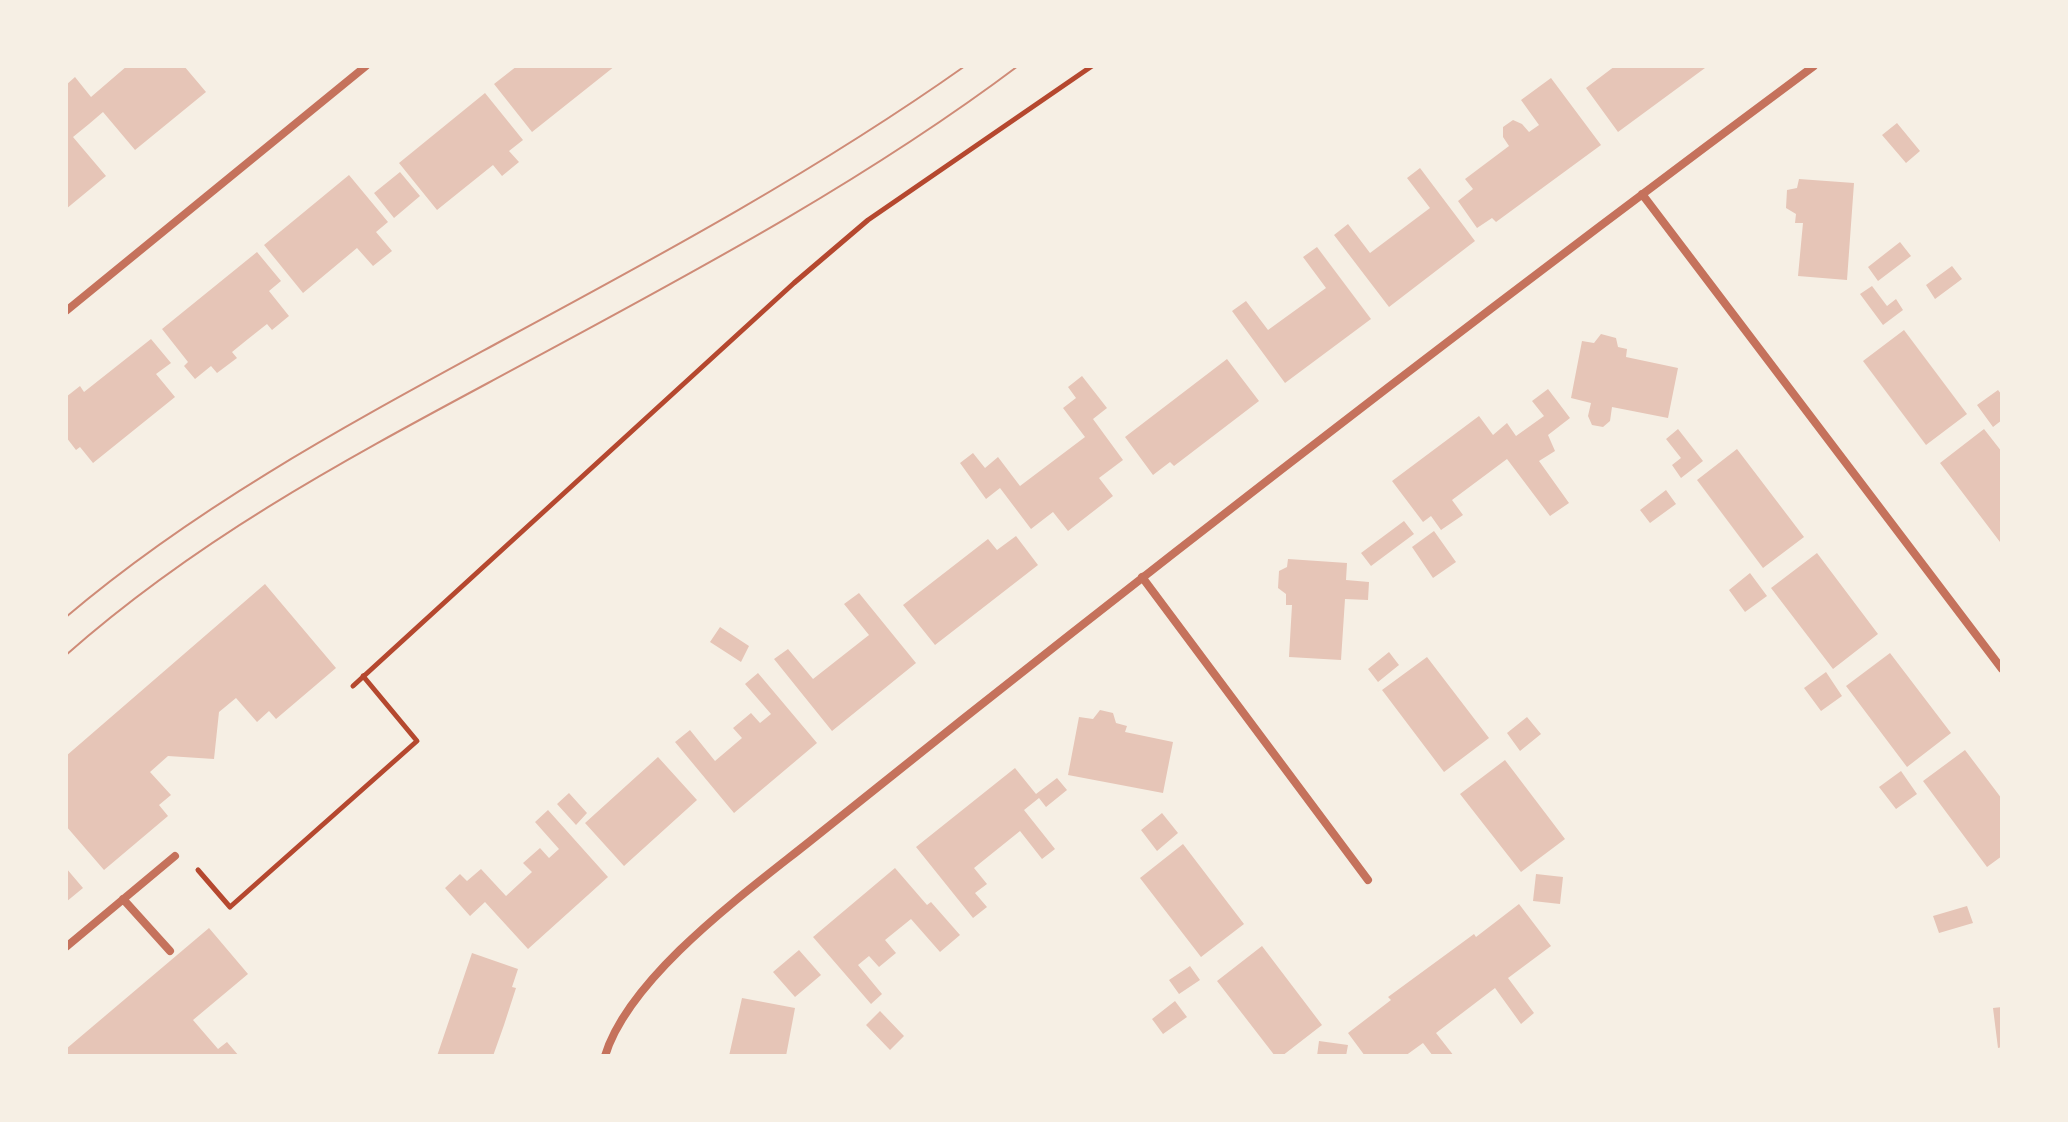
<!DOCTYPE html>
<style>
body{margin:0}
#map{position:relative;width:2068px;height:1122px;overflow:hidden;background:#f6efe4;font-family:"DejaVu Sans",sans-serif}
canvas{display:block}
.frame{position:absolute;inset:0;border:68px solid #f6efe4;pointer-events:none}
</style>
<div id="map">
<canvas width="2068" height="1122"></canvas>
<div class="frame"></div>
</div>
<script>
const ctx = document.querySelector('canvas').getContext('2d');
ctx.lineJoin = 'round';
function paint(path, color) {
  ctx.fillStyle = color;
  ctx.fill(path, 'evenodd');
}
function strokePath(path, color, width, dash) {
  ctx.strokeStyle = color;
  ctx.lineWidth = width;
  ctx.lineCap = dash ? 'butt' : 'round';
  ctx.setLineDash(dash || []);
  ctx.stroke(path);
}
const building = new Path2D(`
 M127,66H184L206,92L135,150L103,112L89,124L73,137L106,176L66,209V85L75,77L91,97Z
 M517,66H615L532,132L494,84Z
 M1615,66H1703L1705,68L1618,132L1586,88Z
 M1551,78L1601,145L1496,222L1492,218L1477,228L1458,201L1473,189L1465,179L1509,146L1503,137V127L1513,120L1522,124L1529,132L1539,125L1521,100Z
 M485,93L523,140L509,151L519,162L502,176L493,165L437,210L399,163Z
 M1897,123L1920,151L1906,163L1882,135Z
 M1420,168L1475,241L1389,307L1334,235L1348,224L1370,253L1430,208L1407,178Z
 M400,172L420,196L394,218L374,193Z
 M349,175L388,222L376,232L392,251L373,266L357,248L303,293L264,245Z
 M1799,179L1854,183L1847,280L1798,276L1803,223H1795L1796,214L1786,208L1787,190L1797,188Z
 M1900,242L1911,256L1878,281L1868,267Z
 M1317,247L1371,319L1285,383L1232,311L1246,301L1268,330L1326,288L1303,257Z
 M257,252L281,281L269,291L289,316L272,330L267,324L248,339L232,352L237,358L217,373L211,366L195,379L184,366L188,362L162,329Z
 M1952,266L1962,279L1935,299L1926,285Z
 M1872,286L1887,306L1896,299L1903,310L1883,325L1860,294Z
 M1904,330L1967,414L1926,445L1863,361Z
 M1601,334L1616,338L1618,347L1627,349L1626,357L1678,368L1668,418L1612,407L1610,421L1603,427L1592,425L1588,416L1591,403L1571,398L1582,341L1594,343Z
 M151,339L171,363L156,374L175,397L93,463L80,447L76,450L66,437V397L80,386L84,392Z
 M1227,359L1259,401L1174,466L1170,462L1153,475L1125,437Z
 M1082,376L1107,408L1093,419L1123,460L1099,478L1113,496L1068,531L1053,512L1031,529L1000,488L986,499L960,463L973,453L985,468L998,457L1020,486L1085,437L1063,408L1076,398L1068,387Z
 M1548,389L1570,418L1548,435L1555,451L1539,461L1569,503L1550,516L1507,459L1452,500L1463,515L1441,530L1431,516L1423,522L1392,481L1479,416L1493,435L1507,423L1516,436L1544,416L1532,401Z
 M1998,390L2002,395V420L1993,427L1977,405Z
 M1678,429L1703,461L1681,478L1672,465L1681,458L1666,439Z
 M1984,429L2002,452L2000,542L1940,463Z
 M1737,449L1804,537L1763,568L1697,480Z
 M1666,490L1676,504L1650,523L1640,510Z
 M1404,521L1414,534L1371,566L1361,553Z
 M1434,531L1456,562L1433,578L1412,547Z
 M1016,536L1038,565L935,645L903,605L988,539L997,550Z
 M1817,553L1878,634L1833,669L1771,588Z
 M1288,559L1347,563L1346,580L1369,582L1368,600L1345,599L1341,660L1289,657L1292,605H1286V594L1278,588L1279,571L1287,567Z
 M1750,573L1767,596L1745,612L1729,590Z
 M265,584L336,668L276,719L269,711L257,722L236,698L219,712L214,759L168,756L150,772L171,795L159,805L168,816L104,870L66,826V756Z
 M859,593L916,663L832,731L774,659L788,649L813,679L869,635L844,604Z
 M720,627L749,646L741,662L710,642Z
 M1389,652L1399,665L1378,682L1368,669Z
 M1890,653L1951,733L1907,767L1846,686Z
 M1427,657L1489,738L1444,772L1382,690Z
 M1826,672L1842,696L1821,711L1804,688Z
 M758,673L817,743L734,813L675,742L690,730L715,761L742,738L733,728L751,713L760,723L771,714L745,684Z
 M1100,710L1113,713L1116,723L1127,726L1125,732L1173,742L1163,793L1068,775L1079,717L1093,719Z
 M1527,717L1541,734L1520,751L1507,733Z
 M1965,750L2002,799V856L1987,867L1923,781Z
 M658,757L697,800L624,866L585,823Z
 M1505,760L1565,839L1521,872L1460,794Z
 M1015,768L1036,794L1057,778L1067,790L1046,807L1039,798L1024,810L1055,849L1042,859L1020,831L974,868L987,884L975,893L987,907L973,918L916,847Z
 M1901,771L1917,794L1896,809L1879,787Z
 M569,793L587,813L576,825L557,804Z
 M548,810L608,877L528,949L485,902L470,916L445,888L460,874L467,881L481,869L506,896L532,872L523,863L540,848L549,858L559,849L535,822Z
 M1162,813L1178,833L1157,851L1141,830Z
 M1183,844L1244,924L1201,957L1140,878Z
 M66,868L83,888L66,902Z
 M895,868L927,905L931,902L960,935L940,952L911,919L885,940L896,953L879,967L869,956L858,965L882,994L871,1004L813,937Z
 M1536,874L1563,877L1560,904L1533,901Z
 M1519,904L1551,946L1508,978L1534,1013L1521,1024L1495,988L1436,1033L1454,1056H1433L1423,1043L1405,1056H1365L1348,1033L1391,1000L1388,997L1474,934L1476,937Z
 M1967,906L1973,923L1939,933L1933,916Z
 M209,928L248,974L193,1020L218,1049L227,1042L239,1056H66V1049Z
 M1262,946L1322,1025L1282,1056H1275L1217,981Z
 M799,950L821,975L795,997L773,972Z
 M472,953L518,969L512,987L516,988L504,1025L493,1056H437Z
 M1190,966L1200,980L1179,994L1169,980Z
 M742,998L795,1008L786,1056H729Z
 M1175,1001L1187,1017L1163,1034L1152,1019Z
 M2002,1007V1047L1998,1048L1993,1008Z
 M880,1011L904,1036L890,1050L866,1025Z
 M1319,1041L1348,1045L1346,1056H1317Z`);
const path = new Path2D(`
 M353,686L794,283L868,220L1092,66
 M198,870L230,907L417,741L363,676`);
const minor = new Path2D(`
 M1642,194L2002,669
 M66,311L366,66
 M1142,577L1368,880
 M123,899L170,951
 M66,947L175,856
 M605,1056C629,977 745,893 809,842C860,801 912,760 963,719C1243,497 1527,279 1814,66`);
const tram = new Path2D(`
 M66,617C199,504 351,423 503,340C661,255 818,170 965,66
 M66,655C195,541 337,464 488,383C669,285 853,190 1018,66`);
paint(building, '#e6c5b7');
strokePath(path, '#b5482f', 5);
strokePath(minor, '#c5725c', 8);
strokePath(tram, '#cf8b77', 2);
</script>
